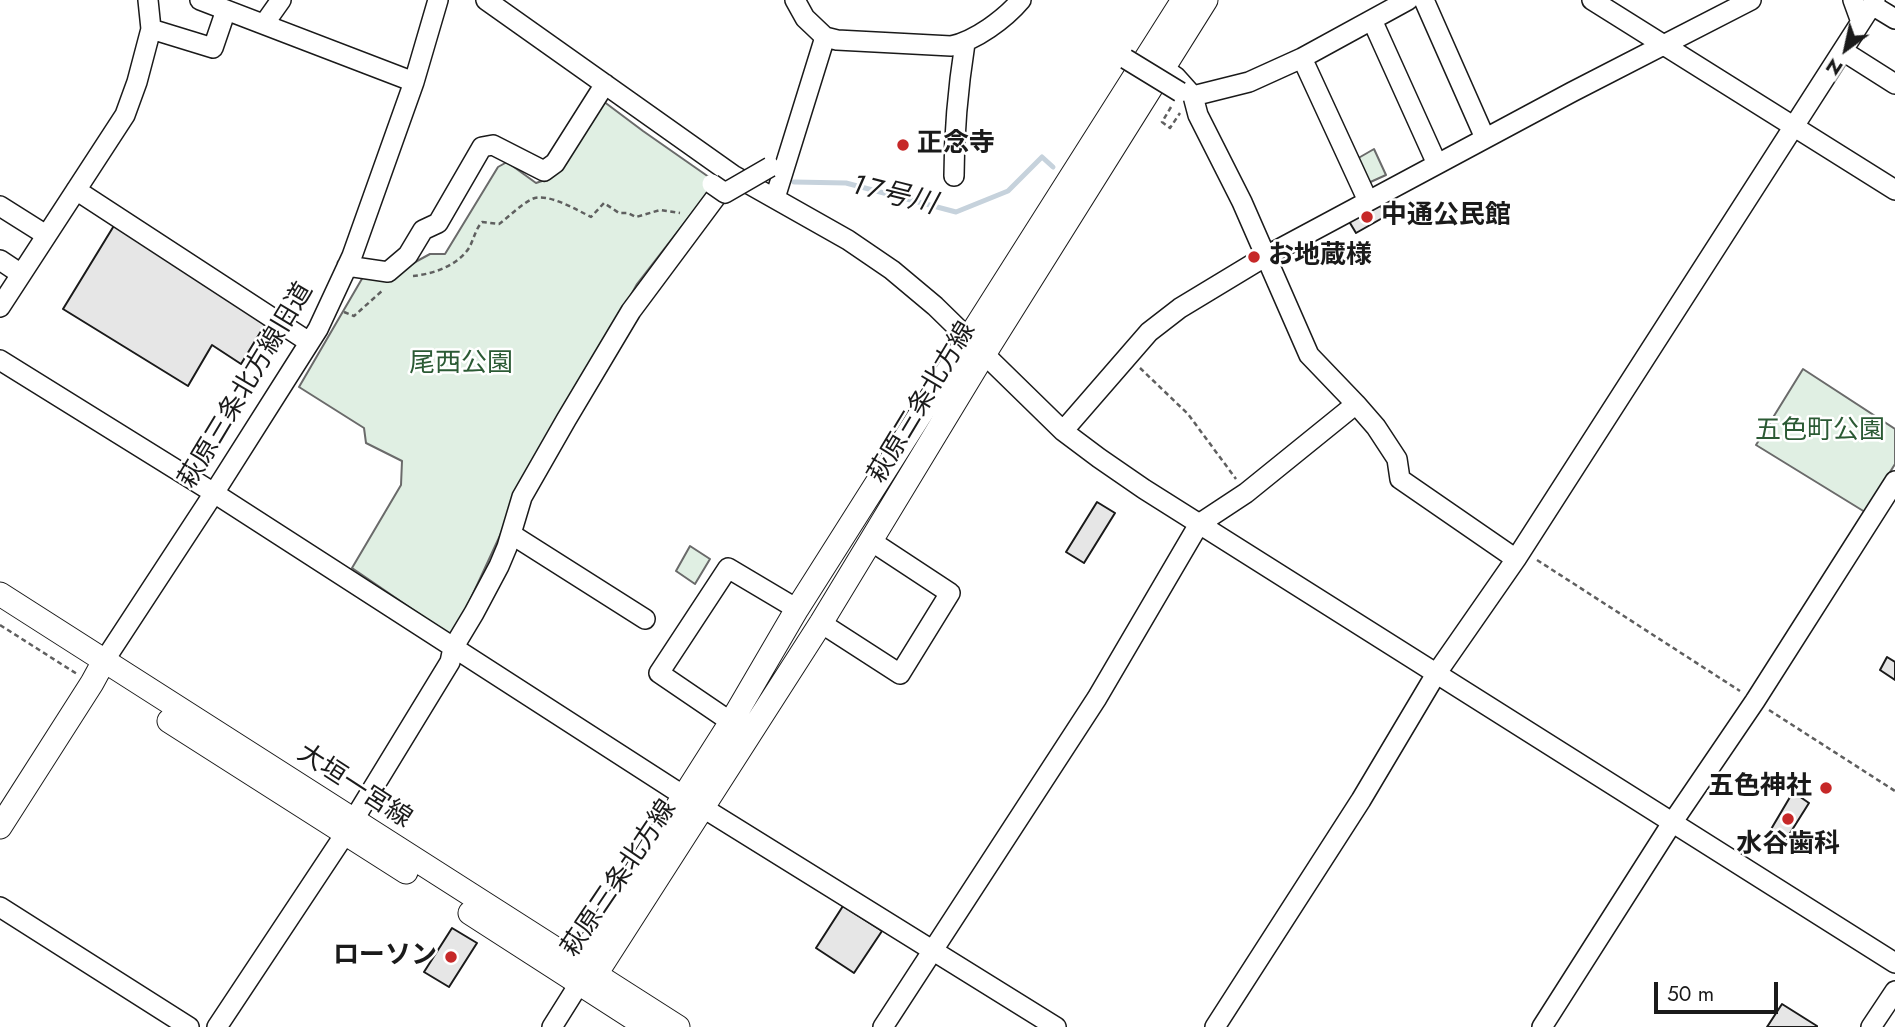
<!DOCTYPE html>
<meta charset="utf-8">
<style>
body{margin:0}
#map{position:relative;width:1895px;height:1027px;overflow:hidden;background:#fff;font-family:Jost,sans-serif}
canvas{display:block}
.north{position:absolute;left:1811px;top:14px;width:70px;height:70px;-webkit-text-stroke:5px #fff;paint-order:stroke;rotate:213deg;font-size:19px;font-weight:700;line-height:28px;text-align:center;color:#1a1a1a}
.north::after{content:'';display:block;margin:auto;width:24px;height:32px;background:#1a1a1a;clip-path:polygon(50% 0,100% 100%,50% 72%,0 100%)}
.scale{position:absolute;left:1654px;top:982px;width:124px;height:32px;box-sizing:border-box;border:4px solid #1a1a1a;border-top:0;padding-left:9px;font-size:21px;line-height:24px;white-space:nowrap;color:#1a1a1a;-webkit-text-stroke:5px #fff;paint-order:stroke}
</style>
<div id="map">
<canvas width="1895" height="1027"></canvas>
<div class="north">N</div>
<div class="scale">50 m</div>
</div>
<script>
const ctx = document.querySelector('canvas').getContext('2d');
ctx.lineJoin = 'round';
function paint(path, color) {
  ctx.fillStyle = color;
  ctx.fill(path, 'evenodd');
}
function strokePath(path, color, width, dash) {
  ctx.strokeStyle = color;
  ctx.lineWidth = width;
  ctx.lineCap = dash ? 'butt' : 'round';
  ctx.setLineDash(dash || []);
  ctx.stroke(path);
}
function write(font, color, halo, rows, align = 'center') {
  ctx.font = font + ' Jost,"Noto Sans JP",sans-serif';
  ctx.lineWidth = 5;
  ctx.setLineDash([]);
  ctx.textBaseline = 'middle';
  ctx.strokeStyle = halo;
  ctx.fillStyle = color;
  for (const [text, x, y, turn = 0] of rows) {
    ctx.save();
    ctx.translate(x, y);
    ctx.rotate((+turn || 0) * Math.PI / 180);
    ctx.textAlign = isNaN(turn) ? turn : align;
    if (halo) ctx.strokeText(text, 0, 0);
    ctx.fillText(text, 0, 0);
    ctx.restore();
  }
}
const green = new Path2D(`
 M603,101L643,131L716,182L637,284L509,516L453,637L352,568L401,485L402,461L366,443L364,428L299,387L363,277L384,279L430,254H445L498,167L507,162L536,183L551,178L564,165Z
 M1374,149L1386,175L1366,184L1355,160Z
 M1803,369L1895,429V464L1865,512L1756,445Z
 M690,546L710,559L695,584L676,571Z`);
const stream = new Path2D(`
 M794,182L846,183L956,212L1008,191L1042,157L1053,167`);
const building = new Path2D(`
 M1378,201L1386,216L1356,233L1347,218Z
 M115,224L266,323L241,364L212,345L188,386L63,309Z
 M1097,502L1115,513L1084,563L1066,552Z
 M1887,657L1895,662V680L1880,670Z
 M1793,792L1809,803L1782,846L1767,836Z
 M843,906L882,931L854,973L816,948Z
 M452,928L477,943L449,987L424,972Z
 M1782,1004L1817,1026V1027H1767Z`);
const path = new Path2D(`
 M1171,107L1162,122L1170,128L1180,113
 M413,276C433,274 457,266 469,248C474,239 475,230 482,222L499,224C510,216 520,205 532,199C547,192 577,210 591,217L604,203L619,213H628L636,217L660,210L680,213
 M344,312L354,316L383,290
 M1140,368L1188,414L1236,479
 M1537,560L1740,691
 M0,625L77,674
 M1769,710L1895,791`);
const minor = new Path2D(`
 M200,0L414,82
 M486,0L733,175L848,240L892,270L935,306L1063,431L1099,458L1144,489L1895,963
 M795,0L805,18L825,37L837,40L951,46C975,41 1005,19 1021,0
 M1424,0L1485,138
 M1592,0L1895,190
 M1853,0L1861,22
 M1872,5L1895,19
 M1372,20L1437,164
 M264,24L281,0
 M151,29L213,48L226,10
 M1843,51L1895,84
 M1302,58L1368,201
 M1163,68L1176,77L1193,96L1198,115L1242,202L1309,355L1356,404L1376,427L1397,459L1400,479L1516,559
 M1193,96L1249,82L1302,58L1408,0
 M954,176C954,131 958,88 965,43
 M76,190L309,342
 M775,198L825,37
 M0,206L46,235
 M0,260L21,274
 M347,266L388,272L408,255L423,230L438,223L482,147L493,145L544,171L555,163L605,84
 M0,307L125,115L137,82L151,29L148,0
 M0,360L214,493L684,796L1056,1027
 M1063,431L1149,332L1180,308L1266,256L1572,92L1751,0
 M511,534L645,619
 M821,623L900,674L950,593L871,541
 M104,661L214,493L318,329L352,256L414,82L438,0
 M731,722L659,673L728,568L797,609
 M0,907L189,1027
 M217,1027L345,834L450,662L453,648L474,613L499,566L507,547L522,497L566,420L631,311L730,178
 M552,1027L579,984
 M883,1027L1097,698L1199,524L1246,493L1356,404
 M1215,1027L1361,800L1436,674L1516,559L1875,0
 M1542,1027L1672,823L1755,701L1895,481
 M1871,1027L1895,991`);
const major = new Path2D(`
 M0,594L678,1027
 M169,721L406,872
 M0,827L92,683L104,661
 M470,913L647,1027
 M579,984L596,974L821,623L978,364L1206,0
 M579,984L578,963L731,722L797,609L861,508L1183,0`);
const minorBridge = new Path2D(`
 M1126,59L1180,92
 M712,184L725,193L770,167`);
const markers = [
 [903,145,7,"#c62828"],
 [1367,217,7,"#c62828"],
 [1254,257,7,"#c62828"],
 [1826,788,7,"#c62828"],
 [1788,819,7,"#c62828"],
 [451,957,7,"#c62828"]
];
const poiNames = [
 ["正念寺",917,145],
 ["中通公民館",1381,217],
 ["お地蔵様",1268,257],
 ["五色神社",1812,788,"right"],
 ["水谷歯科",1788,846,"center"],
 ["ローソン",437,957,"right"]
];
const parkNames = [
 ["尾西公園",461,365],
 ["五色町公園",1820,432]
];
const streetNames = [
 ["萩原三条北方線旧道",247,386,-59],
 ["萩原三条北方線",923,403,-59],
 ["大垣一宮線",354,787,33],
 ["萩原三条北方線",620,879,-56]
];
const waterNames = [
 ["１７号川",893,196,14]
];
paint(green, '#e0efe3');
strokePath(green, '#6a6a6a', 2);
strokePath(stream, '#c6d2dc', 5);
paint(building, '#e6e6e6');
strokePath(building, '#1a1a1a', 2);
strokePath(minor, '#1a1a1a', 22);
strokePath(major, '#1a1a1a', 25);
strokePath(path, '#5f5f5f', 2.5, [5, 3.5]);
strokePath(minor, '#fff', 19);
strokePath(major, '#fff', 23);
strokePath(minorBridge, '#1a1a1a', 22, []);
strokePath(minorBridge, '#fff', 19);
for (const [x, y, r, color] of markers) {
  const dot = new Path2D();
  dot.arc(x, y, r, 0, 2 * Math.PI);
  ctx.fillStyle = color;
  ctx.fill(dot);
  strokePath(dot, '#fff', 2.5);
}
write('bold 26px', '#1a1a1a', '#fff', poiNames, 'left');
write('26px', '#2b5a34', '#fff', parkNames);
write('26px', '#1a1a1a', '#fff', streetNames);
write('italic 28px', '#1a1a1a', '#fff', waterNames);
</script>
